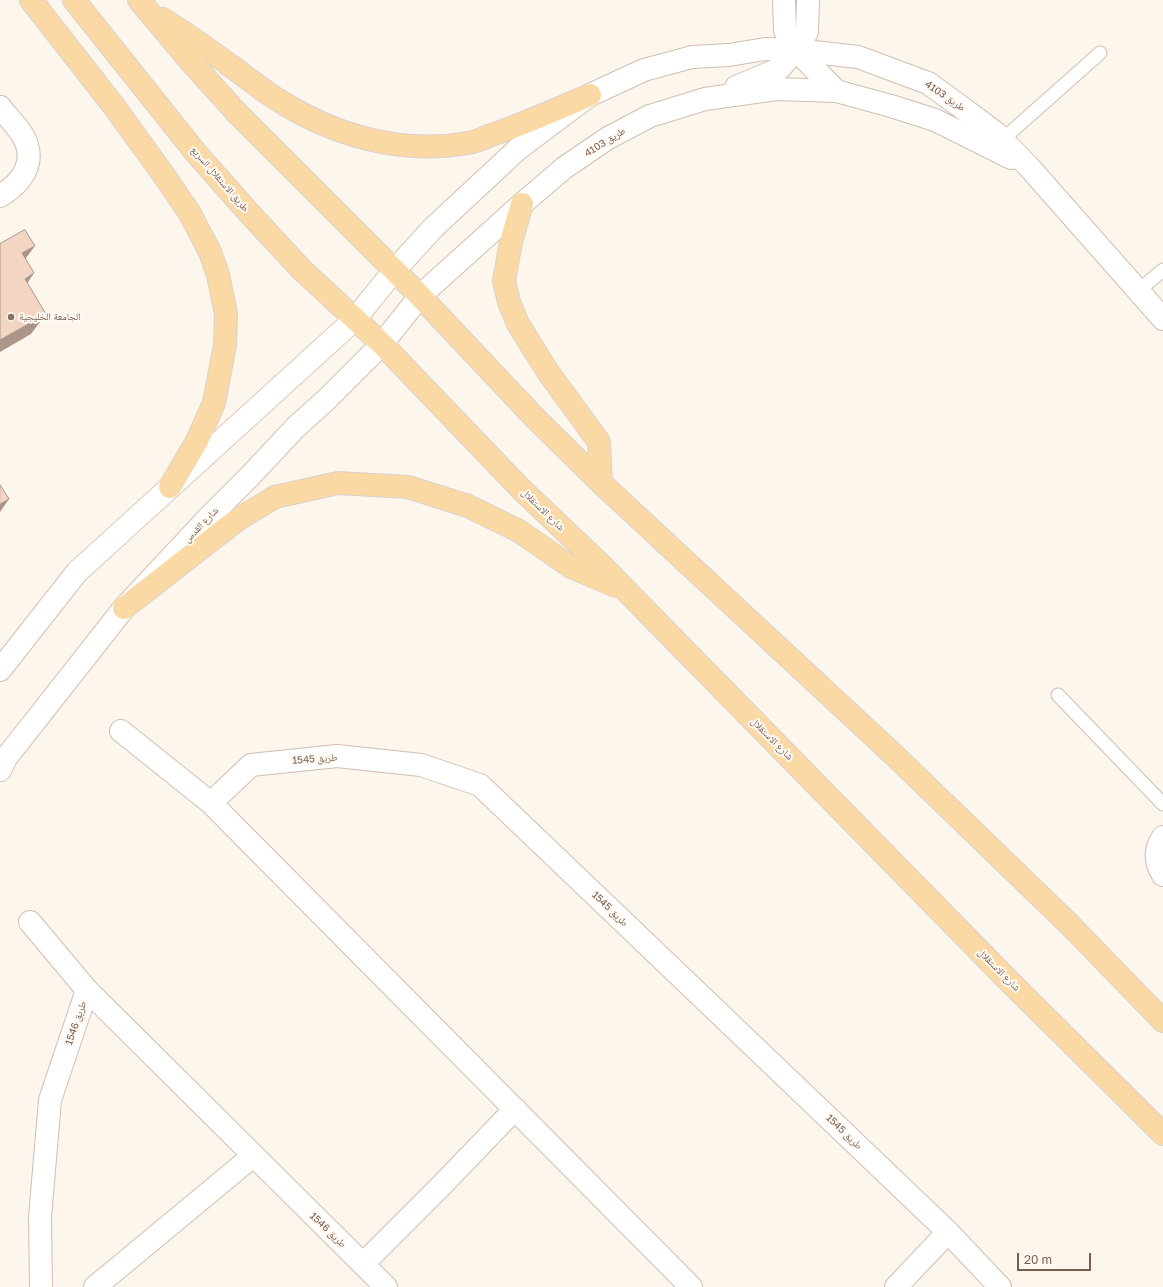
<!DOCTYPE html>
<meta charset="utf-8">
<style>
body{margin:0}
#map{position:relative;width:1163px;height:1287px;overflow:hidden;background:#fdf6ec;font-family:"Golos Text",sans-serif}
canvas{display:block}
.scale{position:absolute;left:1017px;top:1253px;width:74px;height:18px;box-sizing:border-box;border:2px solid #7a5c4d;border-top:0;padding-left:5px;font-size:12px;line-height:14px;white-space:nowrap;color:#7a5c4d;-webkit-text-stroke:3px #fffaf3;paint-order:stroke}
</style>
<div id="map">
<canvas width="1163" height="1287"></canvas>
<div class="scale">20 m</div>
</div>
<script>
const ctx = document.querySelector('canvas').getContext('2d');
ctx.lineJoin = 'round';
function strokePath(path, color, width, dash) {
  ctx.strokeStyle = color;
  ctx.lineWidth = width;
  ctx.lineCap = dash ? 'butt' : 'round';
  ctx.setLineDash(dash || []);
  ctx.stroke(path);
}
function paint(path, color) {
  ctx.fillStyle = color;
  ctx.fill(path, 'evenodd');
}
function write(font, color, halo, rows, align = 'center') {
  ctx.font = font + ' "Golos Text","Noto Naskh Arabic",sans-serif';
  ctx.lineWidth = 4;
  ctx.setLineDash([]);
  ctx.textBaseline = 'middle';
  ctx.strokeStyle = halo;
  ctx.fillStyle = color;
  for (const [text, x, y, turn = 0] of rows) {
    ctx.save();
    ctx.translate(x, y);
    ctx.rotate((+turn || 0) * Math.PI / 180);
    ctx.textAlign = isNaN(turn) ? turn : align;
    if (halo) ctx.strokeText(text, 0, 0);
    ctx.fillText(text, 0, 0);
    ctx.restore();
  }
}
const service = new Path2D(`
 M1002,140L1100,53
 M1138,291L1163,270
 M1058,695L1163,804`);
const minor = new Path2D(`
 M784,0L785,31L796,50L836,91
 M736,87L779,69L796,50L807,32L808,0
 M0,107C9,119 23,131 27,145C34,168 18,185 0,196
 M394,271L433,228L518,149L590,95L644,70L692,57L729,55L765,49L796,50L858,57L928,83L957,104L996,133L1029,167L1163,319
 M420,296L522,204L564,168L608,138L650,116L705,99L776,89L836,91L891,106L935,120L1011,158
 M121,731L211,803L691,1287
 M211,803L251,765L337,756L421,765L480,785L948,1232L1000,1287
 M1163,837C1154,850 1155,862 1163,875
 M30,922L87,990L386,1287
 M363,1264L441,1186L515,1109
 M41,1287L40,1217L50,1100L87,990
 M95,1287L253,1156
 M896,1287L948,1232`);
const secondary = new Path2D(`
 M0,670L77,572L355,319L394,271
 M0,770L6,758L124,608L210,516L250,476L296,427L326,400L382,344L420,296`);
const primary = new Path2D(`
 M31,0L113,105L163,174L189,212L210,252L218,275L226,314L225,345L214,403L197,441L170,487
 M74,0L196,153L250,214L302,270L382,344L520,488L601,565L1006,978L1163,1134
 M139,0L191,62L237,113L420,296L535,418L601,483L893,754L1069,924L1163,1021
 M163,19C185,33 207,48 228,64C244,75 259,88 275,98C332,135 400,155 468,143C479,141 489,135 500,132C530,121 560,108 590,95
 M522,204L511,242L504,281L509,302L518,324L548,372L599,442L601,483
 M124,608L237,520L275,497L338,483L408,487L468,506L519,531L571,567L616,586`);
const shadedWall = new Path2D(`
 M35,246L20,266L22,253Z
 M34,273L20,294L25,279Z
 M46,314L31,334L0,352V340Z
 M9,499L0,512V504Z`);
const building = new Path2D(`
 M25,230L35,246L22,253L34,273L25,279L46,314L0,340V244Z
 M0,485L9,499L0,504Z`);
const markers = [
 [11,317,4,"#8d6e63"]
];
const streetNames = [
 ["طريق 4103",945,96,34],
 ["طريق 4103",605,142,-32],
 ["طريق الاستقلال السريع",220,179,49],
 ["شارع الاستقلال",543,510,44],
 ["شارع القدس",201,525,-46],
 ["شارع الاستقلال",772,739,45],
 ["طريق 1545",315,759,-4],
 ["طريق 1545",610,909,44],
 ["شارع الاستقلال",999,970,45],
 ["طريق 1546",76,1023,-71],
 ["طريق 1545",844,1132,44],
 ["طريق 1546",328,1230,44]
];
const educationNames = [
 ["الجامعة الخليجية",19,317]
];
strokePath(service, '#d1beb0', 15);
strokePath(minor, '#d1beb0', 24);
strokePath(secondary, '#d6c0b0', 24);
strokePath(primary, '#dad1cd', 24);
strokePath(service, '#fff', 13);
strokePath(minor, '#fff', 22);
strokePath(secondary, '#fff', 22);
strokePath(primary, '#fbd9a5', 22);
paint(shadedWall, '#aa9588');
paint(building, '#f3d5c3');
strokePath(building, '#aa9588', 1);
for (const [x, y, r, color] of markers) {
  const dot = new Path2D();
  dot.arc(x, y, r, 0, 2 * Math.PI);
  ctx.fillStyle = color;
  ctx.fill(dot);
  strokePath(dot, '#fffaf3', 1.5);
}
write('10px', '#7a5c4d', '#fffaf3', streetNames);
write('10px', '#785e54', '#fffaf3', educationNames, 'left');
</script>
